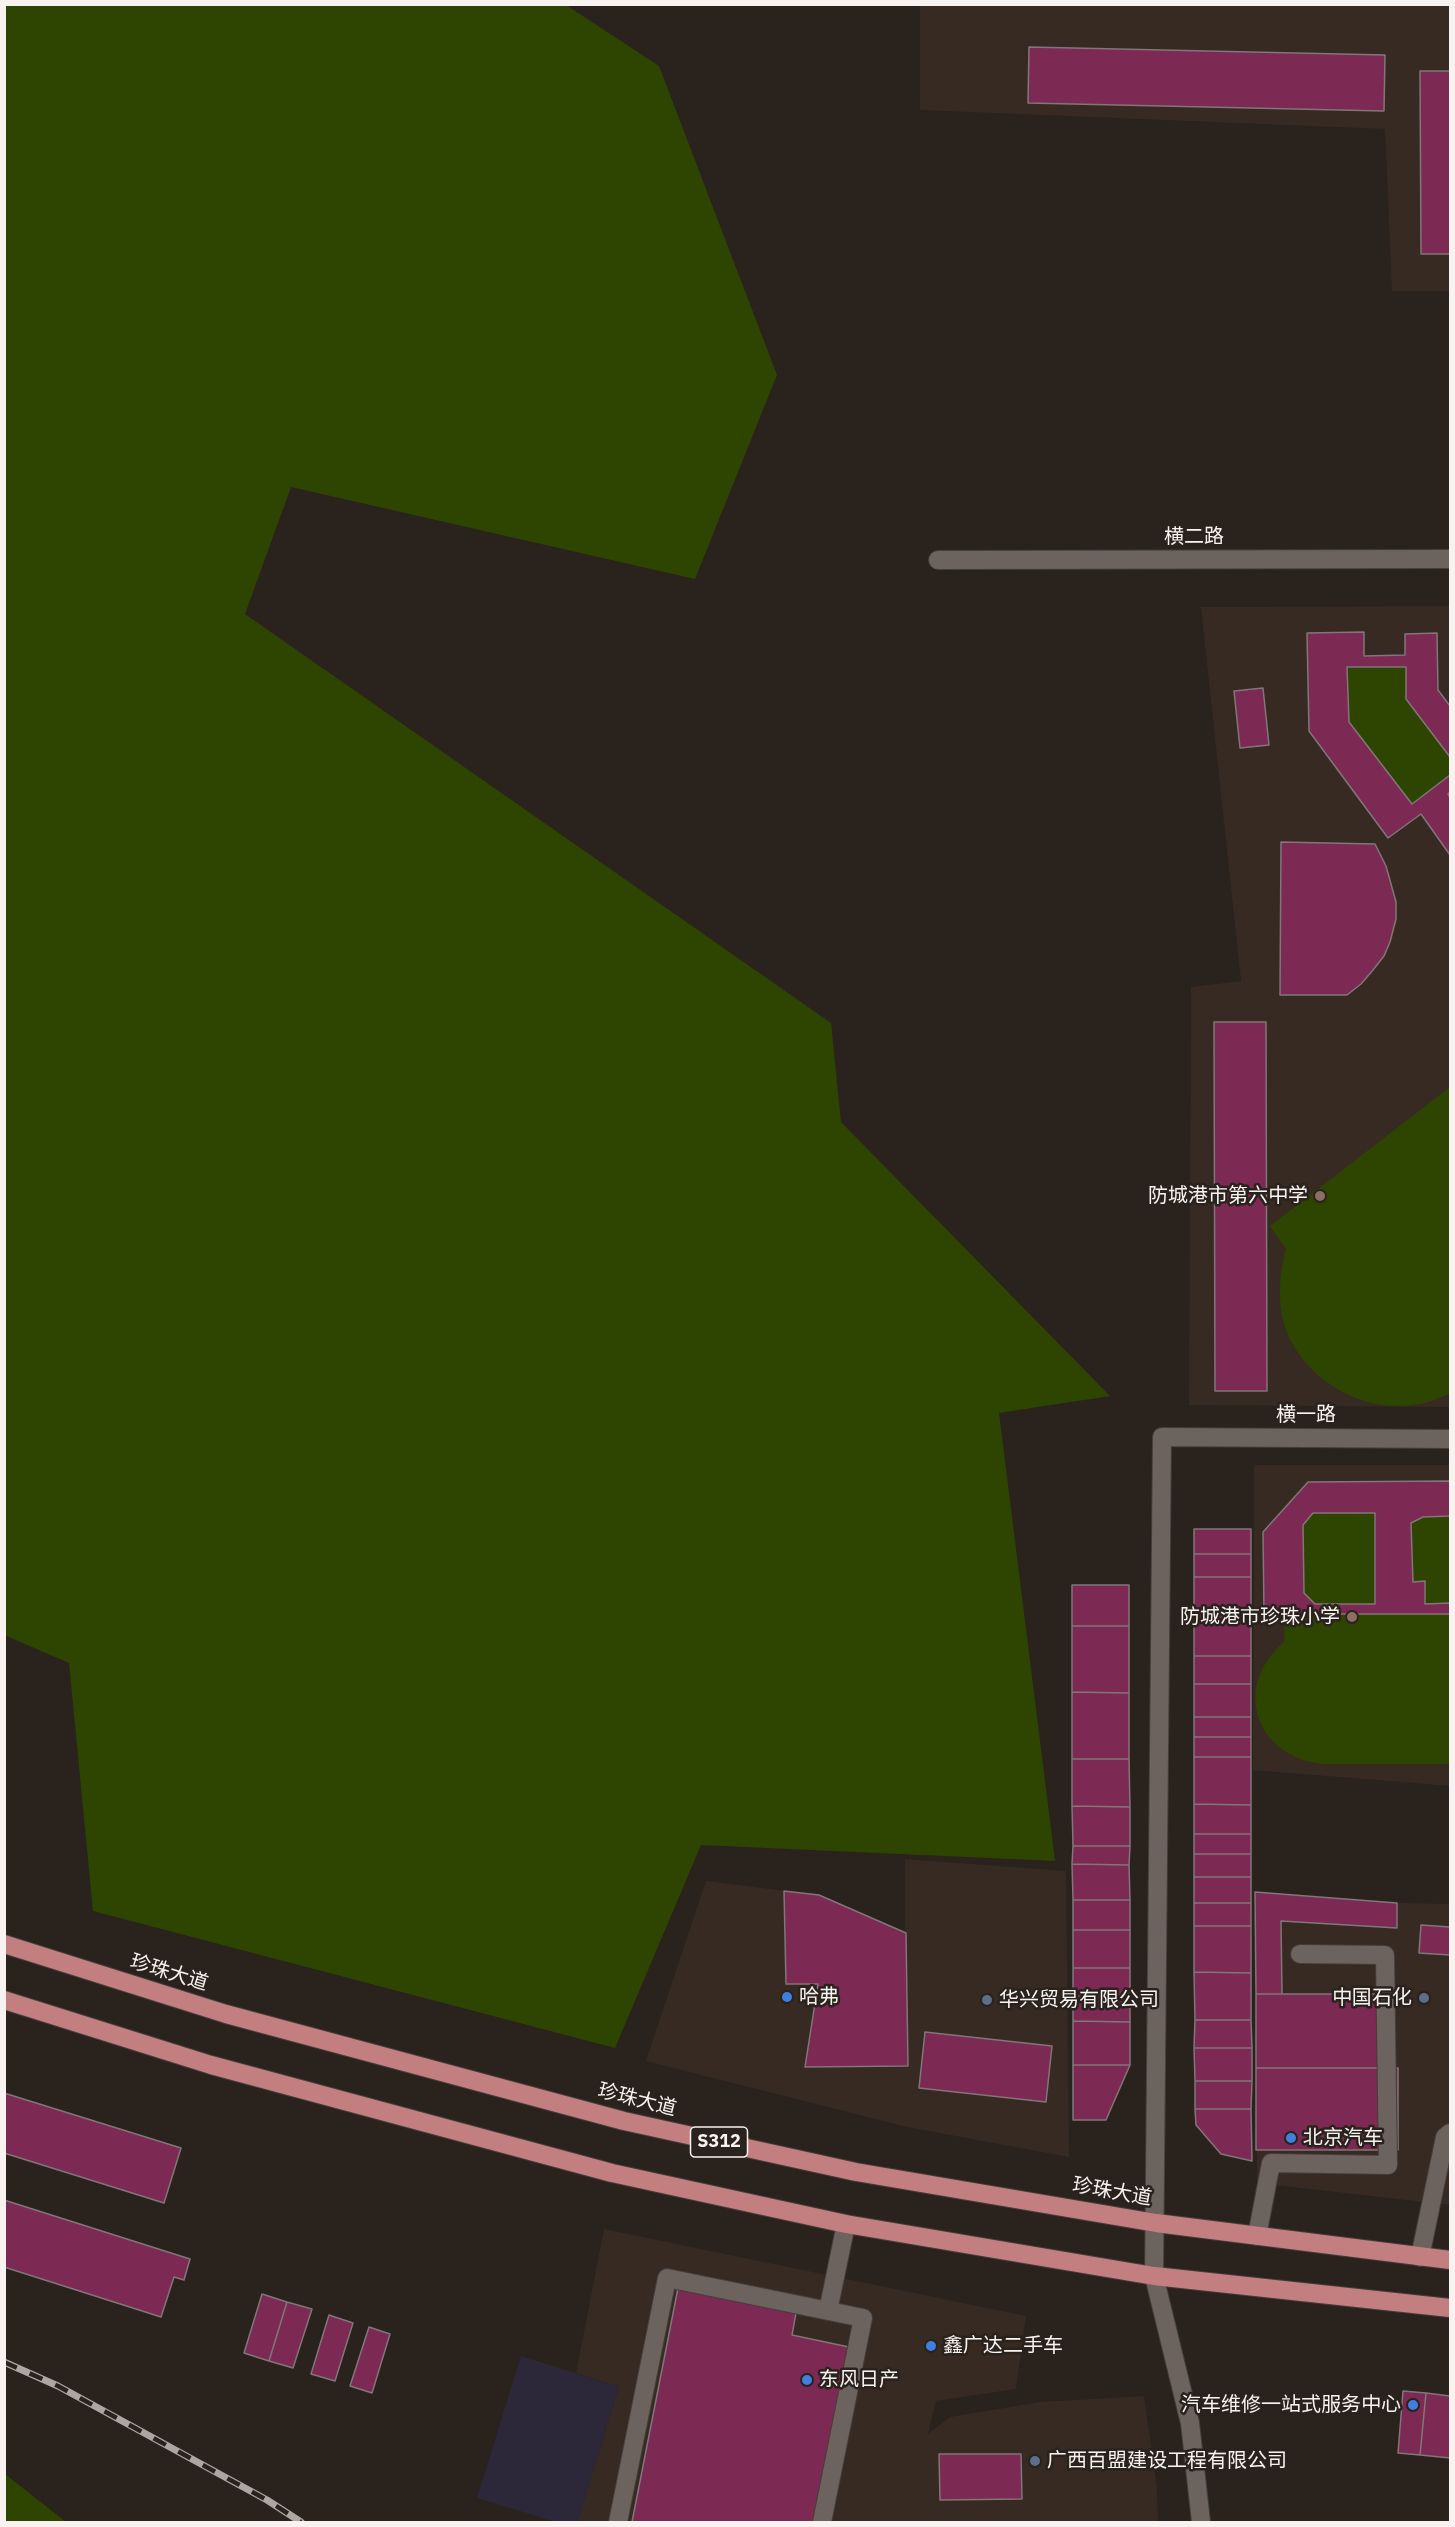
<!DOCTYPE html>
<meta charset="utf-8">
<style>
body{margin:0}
#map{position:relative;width:1455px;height:2527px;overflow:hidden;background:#2a221d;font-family:"IBM Plex Sans",sans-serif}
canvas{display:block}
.frame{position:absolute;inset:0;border:6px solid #f8f3f0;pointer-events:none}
</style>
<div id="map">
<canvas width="1455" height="2527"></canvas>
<div class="frame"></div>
</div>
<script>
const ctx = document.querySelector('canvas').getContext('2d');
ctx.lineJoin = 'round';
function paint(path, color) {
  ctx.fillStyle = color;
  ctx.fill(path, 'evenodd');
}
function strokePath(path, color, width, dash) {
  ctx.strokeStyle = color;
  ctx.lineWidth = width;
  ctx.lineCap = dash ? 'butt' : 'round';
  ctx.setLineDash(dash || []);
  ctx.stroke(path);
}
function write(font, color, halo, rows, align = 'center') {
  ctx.font = font + ' "IBM Plex Sans","Noto Sans SC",sans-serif';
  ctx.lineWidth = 5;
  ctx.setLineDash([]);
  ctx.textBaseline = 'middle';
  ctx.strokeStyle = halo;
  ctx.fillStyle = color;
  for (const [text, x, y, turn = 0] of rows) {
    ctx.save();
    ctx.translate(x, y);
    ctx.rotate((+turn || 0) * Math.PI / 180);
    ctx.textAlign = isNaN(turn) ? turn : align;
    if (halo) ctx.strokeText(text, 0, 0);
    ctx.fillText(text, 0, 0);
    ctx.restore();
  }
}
const built = new Path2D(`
 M920,5H1450V291H1392L1385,129L920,110Z
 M1450,606V1407L1189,1405L1191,987L1241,981L1201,607Z
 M1254,1465H1450V1786L1253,1770Z
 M905,1859L1066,1871L1069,2157L907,2127L646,2061L706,1881L819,1895L905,1933Z
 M1255,1892L1397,1903L1450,1904V2205L1257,2183Z
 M604,2229L1026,2316L1016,2389L936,2401L928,2434L950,2417L1041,2402L1144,2396L1157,2487L1158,2522H577L619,2387L576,2373Z`);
const industrial = new Path2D(`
 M521,2356L619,2387L577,2522H556L477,2498Z`);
const green = new Path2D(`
 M5,4L566,5L659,66L777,375L695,579L291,487L245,614L831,1023L841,1122L1110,1396L999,1413L1055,1861L701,1845L615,2048L93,1911L69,1663L4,1635Z
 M1347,667H1406V699L1450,757V775L1412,804L1349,722Z
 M1450,1087V1393C1394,1424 1322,1397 1292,1343C1276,1314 1278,1279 1286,1249L1270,1226Z
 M1313,1513H1375V1604H1315L1304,1593L1303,1525Z
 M1450,1516V1603L1425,1604V1581L1413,1582L1411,1523L1423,1517Z
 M1285,1614H1450V1764H1324C1256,1758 1231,1687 1284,1642Z
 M4,2474H5L66,2522H5Z`);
const building = new Path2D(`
 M1029,47L1385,55L1384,111L1028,103Z
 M1420,71H1450V254H1421Z
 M1364,632V656L1405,655V634L1437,633L1438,690L1450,706V757L1406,699V667H1347L1349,722L1412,804L1450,775V792L1448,794L1450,798V855L1421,814L1388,838L1309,731L1307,633Z
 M1263,688L1269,745L1240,748L1234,691Z
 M1281,842L1375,844L1386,866L1396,902V919L1390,942L1384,956L1373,970L1361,984L1347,995H1280Z
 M1214,1022H1266L1267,1391H1215Z
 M1450,1481V1516L1423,1517L1411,1523L1413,1582L1425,1581V1604L1450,1603V1614H1264L1263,1532L1308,1482ZM1313,1513H1375V1604H1315L1304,1593L1303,1525Z
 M1194,1529H1251V1554H1194Z
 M1194,1554H1251V1577H1194Z
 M1194,1577H1251V1656H1194Z
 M1072,1585H1129V1626H1072Z
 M1072,1626H1129V1693L1072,1692Z
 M1194,1656H1251V1684H1194Z
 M1194,1684H1251V1717H1194Z
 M1072,1692L1129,1693V1759H1072Z
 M1194,1717H1251V1737H1194Z
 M1194,1737H1251V1757H1194Z
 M1194,1757H1251V1805L1194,1804Z
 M1072,1759H1129L1130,1807L1072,1806Z
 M1194,1804L1251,1805V1834H1194Z
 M1072,1806L1130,1807V1846H1073Z
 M1194,1834H1251V1854H1194Z
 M1073,1846H1130L1129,1865L1072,1864Z
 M1194,1854H1251V1877H1194Z
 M1072,1864L1129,1865L1130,1900H1073Z
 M1194,1877H1251V1903H1194Z
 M784,1891L819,1895L906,1933L908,2066L805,2067L818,1984H786Z
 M1255,1892L1397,1903V1928L1281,1921L1282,1994H1256Z
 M1073,1900H1130V1930H1073Z
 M1194,1903H1251V1926H1194Z
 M1421,1925L1450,1927V1955L1419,1953Z
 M1194,1926H1251V1973L1194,1972Z
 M1073,1930H1130V1968H1073Z
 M1073,1968H1130V1995H1073Z
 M1194,1972L1251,1973V2020H1195Z
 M1256,1994H1379V2068H1256Z
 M1073,1995H1130V2022L1073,2021Z
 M1195,2020H1251L1252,2048H1194Z
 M1073,2021L1130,2022V2065H1073Z
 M925,2032L1052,2046L1046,2102L919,2088Z
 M1194,2048H1252V2081H1195Z
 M1073,2065H1130L1106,2120H1073Z
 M1256,2068H1398V2150H1256Z
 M1195,2081H1252L1251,2109H1195Z
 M4,2093L181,2148L164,2203L4,2153Z
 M1195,2109H1251L1252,2161L1221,2154L1196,2125Z
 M4,2200L190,2259L184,2280L174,2277L161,2317L4,2267Z
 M678,2288L796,2313L792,2335L849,2347L814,2522H632Z
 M262,2294L287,2302L269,2361L244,2353Z
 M287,2302L312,2309L293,2368L269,2361Z
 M329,2315L353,2323L335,2381L311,2374Z
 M369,2327L390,2334L372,2393L350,2386Z
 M1403,2391L1426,2393L1420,2455L1398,2453Z
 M1426,2393L1450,2396V2458L1420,2455Z
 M939,2454H1021L1022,2499L940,2500Z`);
const minor = new Path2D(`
 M938,560L1450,559
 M1257,2236L1271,2163L1388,2165L1385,1955L1300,1954
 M1420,2257L1445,2137L1450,2133
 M828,2311L846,2224
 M618,2522L667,2278L863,2318L822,2522
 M1201,2522L1190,2423L1154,2276L1162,1437L1450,1439`);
const major = new Path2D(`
 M4,1944L226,2014L624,2121L856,2172L1156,2223L1450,2260
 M4,2000L211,2065L612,2173L846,2224L1154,2276L1450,2308`);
const rail = new Path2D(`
 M4,2362L58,2386L267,2500L301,2522`);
const markers = [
 [1320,1196,6,"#8d6e63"],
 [1352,1617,6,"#8d6e63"],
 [787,1997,6,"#3f7fe0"],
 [1424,1998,6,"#5c6f8a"],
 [987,2000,6,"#5c6f8a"],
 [1291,2138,6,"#3f7fe0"],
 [931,2346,6,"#3f7fe0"],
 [807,2380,6,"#3f7fe0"],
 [1413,2405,6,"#3f7fe0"],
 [1035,2461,6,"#5c6f8a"]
];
const shields = [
 [719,2142,57]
];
const shieldNames = [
 ["S312",719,2142]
];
const streetNames = [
 ["横二路",1194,537],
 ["横一路",1306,1415],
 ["珍珠大道",169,1973,17],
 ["珍珠大道",637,2100,14],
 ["珍珠大道",1112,2192,10]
];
const poiNames = [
 ["防城港市第六中学",1308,1196,"right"],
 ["防城港市珍珠小学",1340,1617,"right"],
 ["哈弗",799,1997],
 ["中国石化",1412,1998,"right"],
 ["华兴贸易有限公司",999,2000],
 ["北京汽车",1303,2138],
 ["鑫广达二手车",943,2346],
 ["东风日产",819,2380],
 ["汽车维修一站式服务中心",1401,2405,"right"],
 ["广西百盟建设工程有限公司",1047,2461]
];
paint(built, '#372a22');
paint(industrial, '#2d2839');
paint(green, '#2d4500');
paint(building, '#7c2953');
strokePath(building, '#81767a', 1.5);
strokePath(minor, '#453e3a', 20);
strokePath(major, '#453e3a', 20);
strokePath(minor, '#6d635e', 18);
strokePath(major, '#c37f80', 18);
strokePath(rail, '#ada7a3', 7);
strokePath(rail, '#2a221d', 4.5, [14]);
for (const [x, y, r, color] of markers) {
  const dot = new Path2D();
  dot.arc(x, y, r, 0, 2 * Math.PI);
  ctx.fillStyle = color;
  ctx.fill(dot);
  strokePath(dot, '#2a221d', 2);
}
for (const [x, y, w] of shields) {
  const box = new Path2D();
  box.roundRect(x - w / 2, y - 15, w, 30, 4.5);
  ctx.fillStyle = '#2a221d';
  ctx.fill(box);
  strokePath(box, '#f8f3f0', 1.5);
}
write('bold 18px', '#f8f3f0', null, shieldNames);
write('20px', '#f8f3f0', '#2a221d', streetNames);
write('20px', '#f8f3f0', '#2a221d', poiNames, 'left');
</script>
